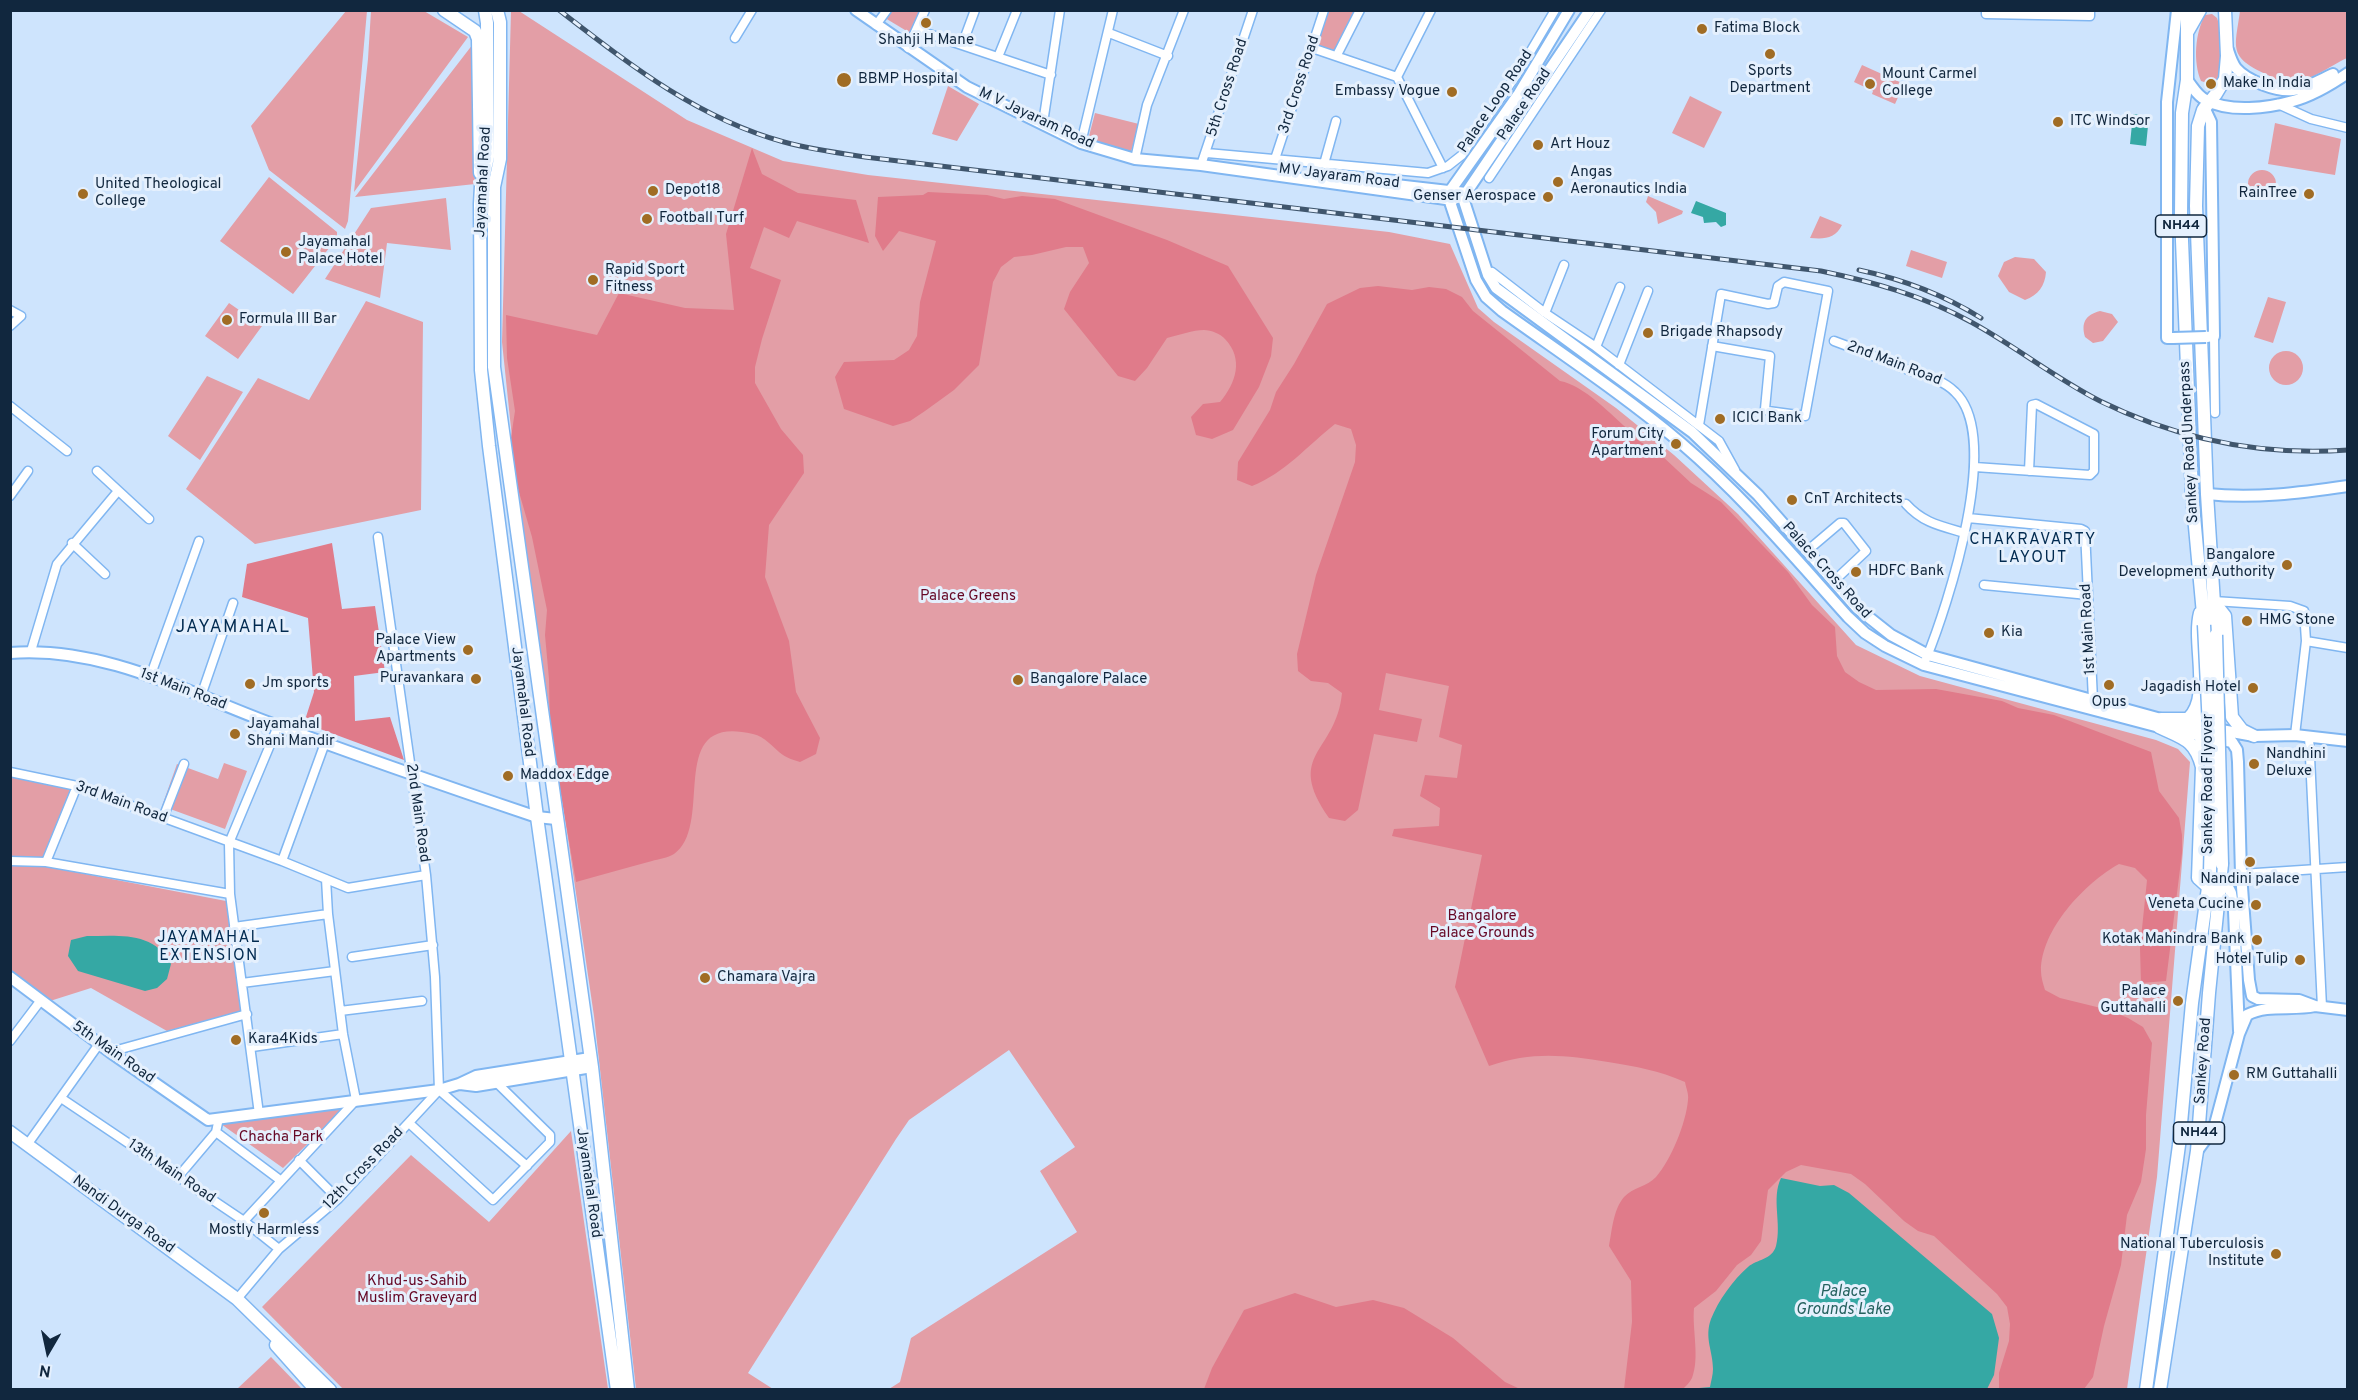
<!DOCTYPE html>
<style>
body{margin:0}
#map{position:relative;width:2358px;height:1400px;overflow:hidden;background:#cee4fd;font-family:Overpass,sans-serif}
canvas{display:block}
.frame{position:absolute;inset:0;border:12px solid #11273e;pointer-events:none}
.north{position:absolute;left:18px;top:1322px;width:60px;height:60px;-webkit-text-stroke:4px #e5f0fd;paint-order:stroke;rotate:189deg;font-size:16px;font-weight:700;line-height:24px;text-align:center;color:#11273e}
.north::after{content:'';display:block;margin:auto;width:21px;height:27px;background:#11273e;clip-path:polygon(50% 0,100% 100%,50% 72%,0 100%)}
</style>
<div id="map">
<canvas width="2358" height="1400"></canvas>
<div class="frame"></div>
<div class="north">N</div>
</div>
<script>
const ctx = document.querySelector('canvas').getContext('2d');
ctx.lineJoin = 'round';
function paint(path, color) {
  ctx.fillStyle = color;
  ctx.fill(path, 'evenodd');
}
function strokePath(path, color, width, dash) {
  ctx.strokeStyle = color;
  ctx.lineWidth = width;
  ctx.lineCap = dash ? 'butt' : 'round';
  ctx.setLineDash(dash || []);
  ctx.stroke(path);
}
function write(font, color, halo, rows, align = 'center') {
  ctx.font = font + ' Overpass,sans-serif';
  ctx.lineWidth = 6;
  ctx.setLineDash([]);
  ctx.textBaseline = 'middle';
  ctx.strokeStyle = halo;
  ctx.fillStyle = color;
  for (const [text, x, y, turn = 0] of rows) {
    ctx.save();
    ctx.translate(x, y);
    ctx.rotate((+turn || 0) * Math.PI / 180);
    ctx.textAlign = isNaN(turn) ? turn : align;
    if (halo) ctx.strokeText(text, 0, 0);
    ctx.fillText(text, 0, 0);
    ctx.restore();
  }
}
const green = new Path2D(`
 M346,11H367L348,221L345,229L269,170L251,126Z
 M371,11H424L468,37L354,192L368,59Z
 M511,11H519L687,120L783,161L868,175L1389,232L1450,244L1478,308L1494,322L1616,408L1674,455L1738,514L1856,645L1920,676L2156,740L2178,749L2190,762L2157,1177L2127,1389H889L900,1382L911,1338L1077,1232L1040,1171L1075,1147L1009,1050L909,1120L896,1139L748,1373L773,1389H636L594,1016L519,505L502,342Z
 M891,11H920L910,33L885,18Z
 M1326,11H1358L1337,53L1314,47Z
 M2240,11H2347V58C2330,66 2308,83 2287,83C2281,83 2272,77 2266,74C2228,57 2235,48 2240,11Z
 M2212,14L2217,18L2219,24C2219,42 2226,71 2213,85L2201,81C2193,62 2195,33 2205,15Z
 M473,44L475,184L355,197Z
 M1862,65L1904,84L1895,104L1872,94L1873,91L1854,82Z
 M948,86L979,104L957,141L932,134Z
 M1690,96L1722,112L1704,148L1672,133Z
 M1095,113L1139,124L1131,152L1088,140Z
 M2275,123L2341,139L2335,175L2268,164Z
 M2248 184a14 14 0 1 1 28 0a14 14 0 1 1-28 0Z
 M269,177L337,232V238L293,294L220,241Z
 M1648,196L1683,211L1682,214L1658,224L1656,212L1646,202Z
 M446,198L451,250L387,243L380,298L325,279L371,208Z
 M1820,216L1842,225C1835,239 1825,239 1810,238Z
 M1911,250L1947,262L1942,278L1906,266Z
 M2015,257L2034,259L2046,272C2045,286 2038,295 2025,300L2009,292L1998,276L2004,262Z
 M2268,297L2286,302L2273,343L2254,337Z
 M366,301L423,322L421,510L255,544L186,489L258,378L309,400Z
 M229,303L262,326L238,359L205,336Z
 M2100,311L2112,314L2118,322L2103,341L2093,343L2085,337C2081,323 2085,315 2100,311Z
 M2269 368a17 17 0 1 1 34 0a17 17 0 1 1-34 0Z
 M207,376L243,392L200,460L168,436Z
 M224,763L247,771L225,829L162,806L177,764L218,779Z
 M11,776L71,789L43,858L11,857Z
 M10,865L44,866L226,901L241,1011L167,1031L91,988L50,1001L11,971Z
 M347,1105L283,1168L221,1124Z
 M571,1131L608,1389H343L262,1307L411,1155L489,1222Z
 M271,1357L302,1389H237Z`);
const forest = new Path2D(`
 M752,148L762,174L798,193L856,200L869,243L797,221L789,238L764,227L750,268L781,280L762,339L755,367V383L781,429L803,455L804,473L769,525L765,577L789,641L796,692L820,738L816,754L800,762C794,760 787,758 783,755C773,748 765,736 753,734C663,712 716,824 674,854C668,858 658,859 652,861C626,868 601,875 576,882L550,731L549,679L545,635L547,610L532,537L510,461V444L515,411L507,358L506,315L597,335L619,293L685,308L734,310L726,234Z
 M928,192L987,195L1004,199L1022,196L1055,199L1167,240L1228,266L1273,338L1271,356L1259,387L1233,430L1212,439L1196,435L1191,417L1203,404L1220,402C1236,383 1244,359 1225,339C1221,334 1211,330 1204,330C1193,330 1179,335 1167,338L1147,368L1135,381L1118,376L1064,309L1070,292L1089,263L1083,247H1066L1032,255L1014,257L1001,267L993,282L979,365L954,390L925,411L910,421L893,426L844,409L835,377L844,362L894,360L909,350L917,336L920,302L936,241L899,231L883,251L875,236L878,197L923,195Z
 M1378,286L1412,290L1429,287L1446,289L1462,297L1473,311L1560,381C1584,385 1611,415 1630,431L1636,439L1661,455L1691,483L1721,502L1788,572L1812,605L1835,627L1837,656L1845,672L1859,682L1876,690L1936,689L2002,701L2018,708L2054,715L2151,752L2159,791L2179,818L2182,835V853L2166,981L2141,983L2140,948L2147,880L2135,868L2119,864C2085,883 2041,929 2041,971C2041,977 2043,984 2045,990L2060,998L2109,1010L2128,1018L2143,1027L2152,1043L2146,1115V1149L2141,1182L2127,1215L2121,1265L2104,1326L2093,1377L2084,1389H1999V1373L2009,1341L2010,1324L2007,1307L1997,1294L1934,1236L1918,1231L1904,1221L1865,1184L1851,1174L1801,1165L1786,1172L1768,1190L1761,1241L1751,1255L1737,1265L1716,1291L1694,1308C1692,1330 1700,1357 1692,1378C1690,1382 1686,1386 1683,1389H1624L1632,1322L1631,1281L1609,1246C1612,1231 1613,1210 1624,1197C1632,1188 1648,1186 1656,1177C1671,1160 1686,1123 1688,1100C1689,1094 1686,1088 1685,1082C1658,1070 1637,1067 1608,1062C1565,1055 1532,1051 1489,1066L1455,987L1482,855L1392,836L1394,829L1439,826L1440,808L1420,796L1425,775L1457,778L1462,745L1439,737L1449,686L1386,673L1379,710L1422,719L1417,742L1374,734L1358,810L1345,821L1329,818C1284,753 1336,754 1342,693L1328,683L1311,681L1298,671L1297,654L1316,575L1355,462L1356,445L1351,429L1335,424C1307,446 1285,473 1252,486L1237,480L1238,462L1270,410L1276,392L1294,364L1327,304L1360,288Z
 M332,543L342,609L375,606L385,672L354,676L355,721L390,717L404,760L304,723L314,692L308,618L242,597L247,564Z
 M1295,1293L1336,1307L1373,1300L1404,1308L1453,1338L1505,1382L1520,1389H1204L1212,1368L1244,1310Z`);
const water = new Path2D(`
 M2133,114L2149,116L2146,146L2130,144Z
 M1696,201L1726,213V225L1721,227L1716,222L1704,223L1703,217L1691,213Z
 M87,936C119,936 154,931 171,964L167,979L157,988L145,991L78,971L68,956L71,940Z
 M1781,1178L1820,1186L1834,1185L1849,1193L1992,1314L1999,1338L1994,1375L1987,1389H1688L1710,1387C1711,1381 1713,1375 1713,1369C1713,1351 1704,1338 1711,1319C1718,1301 1733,1280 1748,1267C1757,1259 1772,1260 1776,1246C1782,1223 1771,1199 1781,1178Z`);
const minor = new Path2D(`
 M1986,10V14L2090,16V10
 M876,25L887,10
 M917,30L1051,75
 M1109,33L1168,56
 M735,38L752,10
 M962,45L975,10
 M908,48L925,10
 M1312,48L1397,77L1443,168
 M1337,55L1360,10
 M998,57L1017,10
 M1397,77L1431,10
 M2278,104L2311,119L2348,128
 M1043,123L1060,10
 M1081,143L1113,10
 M1207,153L1428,173L1448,166L1462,155L1519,71L1555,10
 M1135,159L1147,105L1184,10
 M1275,159L1324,10
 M1324,164L1336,121
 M1201,165L1253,10
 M1489,178L1601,10
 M1492,272L1545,313L1596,347L1719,441L1735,470
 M10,310L21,316L10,326
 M1545,313L1564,265
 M2214,336L2215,413
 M1834,341C1858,350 1882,359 1906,369C1923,375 1942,379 1955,392C2003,437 1948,605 1926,659
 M1596,347L1620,287
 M1619,365L1648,291
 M10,406L67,451
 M1699,425L1721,294L1768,304L1774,303L1778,286L1784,282L1828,291L1805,416L1768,411L1765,409L1770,356L1712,346
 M1975,467L2090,475L2094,471V434L2036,404L2032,405L2029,471
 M97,471L149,519
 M10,496L28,471
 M1906,504C1923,523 1941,526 1965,533
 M1968,518L2081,529L2085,531L2093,700
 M378,537L426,875L435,977L439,1090
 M72,543L105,574
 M1807,551L1840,523H1844L1866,551L1834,581
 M1984,585L2088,595
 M2214,601L2290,606L2304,611L2306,641L2295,735
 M2306,641L2348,648
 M31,651L57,564L118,491
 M150,677L199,541
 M201,696L233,603
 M2309,736L2322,1007
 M10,772L77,786L282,861L348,888L426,875
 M163,818L184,764
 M10,861L46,862L230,894
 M282,861L325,743
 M46,862L77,786
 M2241,874L2348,867
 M234,927L328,914
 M352,957L433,945
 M242,983L335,971
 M340,1011L422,1001
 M10,1041L41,1000
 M252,1047L343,1034
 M110,1052L247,1014
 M439,1090L527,1166
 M61,1098L244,1221L279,1249
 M259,1114L230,894L229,843L278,726
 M219,1118L216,1132L280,1180
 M409,1123L493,1200L550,1142V1135L496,1082
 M27,1145L99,1044
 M299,1160L338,1199
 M178,1177L216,1132
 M244,1221L356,1100L343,1034L328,914L326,879
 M237,1299L279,1249L338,1199L439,1090`);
const tertiary = new Path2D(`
 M856,10L967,87L1081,143L1135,159L1201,165L1453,200
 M1569,10L1518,95L1450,191L1449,199L1476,280L1486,297L1502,311C1562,354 1624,395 1681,443C1742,495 1794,557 1848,617L1865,633L1885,646L1924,665L2159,727L2232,742L2237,750L2238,762L2241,874L2249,980L2252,996L2258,999L2299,1000L2315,1006L2348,1010
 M2228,50C2230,56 2232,63 2236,68C2246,80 2276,92 2293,90C2307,88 2320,80 2333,74
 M2187,80C2193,87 2197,96 2206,100C2230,113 2268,108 2293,101C2312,96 2332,84 2348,73
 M2204,107L2211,122L2214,336L2206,337
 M1396,185L1466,193
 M1464,200L1466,193L1590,10
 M1464,201L1488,275L1496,288L1692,432L1758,495L1857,608L1891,635L1928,655L2161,719L2254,736L2295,735L2348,741
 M2173,338H2167V102L2177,10
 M2207,494C2254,499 2300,493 2348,486
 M10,653C100,646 181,689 262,720C353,754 445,786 537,817L556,819
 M2222,875L2231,893L2234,911L2239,1031
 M10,977L110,1052L208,1120L439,1090L459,1084L476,1076L590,1058
 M460,1084L476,1086L592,1067
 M2197,1151L2214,1128L2239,1034L2247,1015C2268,1004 2292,1011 2315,1006`);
const secondary = new Path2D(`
 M10,1132L237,1299L330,1390
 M276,1345L316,1390`);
const primary = new Path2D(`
 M444,10L475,31L478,39L480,173
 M485,10L487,23L488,157L481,186L480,204L481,370L489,446L537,817L617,1390
 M497,10L500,22V159L494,187V367L592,1067L628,1390
 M2187,10V80L2182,113L2181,215L2192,494L2204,625
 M2188,31L2200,10
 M2214,602L2225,616L2232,717L2242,730L2254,736
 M2216,635L2207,494L2196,206L2198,126L2203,110L2216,94L2225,79L2227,56L2225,10
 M2201,704V726
 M2161,719H2188C2212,697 2192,644 2200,613
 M2159,727C2182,738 2195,739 2202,767L2198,878L2208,887
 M2201,735L2202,756
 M2146,1390L2179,1145L2192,1003L2210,873
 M2160,1390L2197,1151L2209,993L2222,864`);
const rail = new Path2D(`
 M559,10C629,64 697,118 784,142C810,149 838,153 865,157L1821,271C1874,282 1924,296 1971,322C2015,346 2055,378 2100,401C2177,439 2262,456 2348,450
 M1859,270C1902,279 1944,295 1981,318`);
const tertiaryBridge = new Path2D(`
 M2173,338L2206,337`);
const primaryBridge = new Path2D(`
 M2204,625L2212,789L2210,873
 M2216,635L2222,864`);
const markers = [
 [926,23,6,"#a06c24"],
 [1702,29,6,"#a06c24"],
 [1770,54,6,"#a06c24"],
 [844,80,8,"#a06c24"],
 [1870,84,6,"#a06c24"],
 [2211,84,6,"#a06c24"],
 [1452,92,6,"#a06c24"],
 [2058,122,6,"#a06c24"],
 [1538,145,6,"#a06c24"],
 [1558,182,6,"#a06c24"],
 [653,191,6,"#a06c24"],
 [83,194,6,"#a06c24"],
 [2309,194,6,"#a06c24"],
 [1548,197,6,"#a06c24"],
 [647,219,6,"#a06c24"],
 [286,252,6,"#a06c24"],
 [593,280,6,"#a06c24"],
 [227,320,6,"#a06c24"],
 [1648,333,6,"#a06c24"],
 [1720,419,6,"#a06c24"],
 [1676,444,6,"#a06c24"],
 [1792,500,6,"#a06c24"],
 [2287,565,6,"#a06c24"],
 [1856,572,6,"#a06c24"],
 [2247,621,6,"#a06c24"],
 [1989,633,6,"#a06c24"],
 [468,650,6,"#a06c24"],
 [476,679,6,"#a06c24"],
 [1018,680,6,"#a06c24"],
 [250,684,6,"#a06c24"],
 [2109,685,6,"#a06c24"],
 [2253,688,6,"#a06c24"],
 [235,734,6,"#a06c24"],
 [2254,764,6,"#a06c24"],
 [508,776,6,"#a06c24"],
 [2250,862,6,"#a06c24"],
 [2256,905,6,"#a06c24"],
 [2257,940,6,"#a06c24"],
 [2300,960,6,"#a06c24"],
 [705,978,6,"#a06c24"],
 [2178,1001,6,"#a06c24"],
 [236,1040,6,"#a06c24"],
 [2234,1075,6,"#a06c24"],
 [264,1213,6,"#a06c24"],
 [2276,1254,6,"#a06c24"]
];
const shields = [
 [2181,226,51],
 [2199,1133,51]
];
const shieldNames = [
 ["NH44",2181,226],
 ["NH44",2199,1133]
];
const poiNames = [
 ["Fatima Block",1714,29],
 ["Shahji H Mane",926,41,"center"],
 ["Sports",1770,72,"center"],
 ["Department",1770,89,"center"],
 ["Mount Carmel",1882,75],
 ["College",1882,92],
 ["BBMP Hospital",858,80],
 ["Make In India",2223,84],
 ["Embassy Vogue",1440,92,"right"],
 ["ITC Windsor",2070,122],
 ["Art Houz",1550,145],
 ["Angas",1570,173],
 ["Aeronautics India",1570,190],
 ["United Theological",95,185],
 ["College",95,202],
 ["Depot18",665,191],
 ["RainTree",2297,194,"right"],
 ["Genser Aerospace",1536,197,"right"],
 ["Football Turf",659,219],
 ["Jayamahal",298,243],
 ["Palace Hotel",298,260],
 ["Rapid Sport",605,271],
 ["Fitness",605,288],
 ["Formula III Bar",239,320],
 ["Brigade Rhapsody",1660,333],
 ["ICICI Bank",1732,419],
 ["Forum City",1664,435,"right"],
 ["Apartment",1664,452,"right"],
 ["CnT Architects",1804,500],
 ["Bangalore",2275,556,"right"],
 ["Development Authority",2275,573,"right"],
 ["HDFC Bank",1868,572],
 ["HMG Stone",2259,621],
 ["Kia",2001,633],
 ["Palace View",456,641,"right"],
 ["Apartments",456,658,"right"],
 ["Puravankara",464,679,"right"],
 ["Bangalore Palace",1030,680],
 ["Jm sports",262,684],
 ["Jagadish Hotel",2241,688,"right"],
 ["Opus",2109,703,"center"],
 ["Jayamahal",247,725],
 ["Shani Mandir",247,742],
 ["Nandhini",2266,755],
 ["Deluxe",2266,772],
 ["Maddox Edge",520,776],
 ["Nandini palace",2250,880,"center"],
 ["Veneta Cucine",2244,905,"right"],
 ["Kotak Mahindra Bank",2245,940,"right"],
 ["Hotel Tulip",2288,960,"right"],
 ["Chamara Vajra",717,978],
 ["Palace",2166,992,"right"],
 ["Guttahalli",2166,1009,"right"],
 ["Kara4Kids",248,1040],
 ["RM Guttahalli",2246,1075],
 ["Mostly Harmless",264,1231,"center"],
 ["National Tuberculosis",2264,1245,"right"],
 ["Institute",2264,1262,"right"]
];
const streetNames = [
 ["3rd Cross Road",1300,85,-72],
 ["5th Cross Road",1228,88,-72],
 ["Palace Loop Road",1496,102,-56],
 ["Palace Road",1525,105,-56],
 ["M V Jayaram Road",1036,119,25],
 ["MV Jayaram Road",1339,177,7],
 ["Jayamahal Road",484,182,-87],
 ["2nd Main Road",1894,364,21],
 ["Sankey Road Underpass",2190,442,-93],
 ["Palace Cross Road",1826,571,48],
 ["1st Main Road",2089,629,-93],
 ["1st Main Road",183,690,21],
 ["Jayamahal Road",522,702,83],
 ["Sankey Road Flyover",2209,784,-90],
 ["3rd Main Road",121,803,20],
 ["2nd Main Road",417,813,82],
 ["5th Main Road",113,1053,35],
 ["Sankey Road",2204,1061,-86],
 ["12th Cross Road",364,1169,-46],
 ["13th Main Road",171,1172,34],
 ["Jayamahal Road",588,1183,82],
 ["Nandi Durga Road",123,1215,36]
];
const parkNames = [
 ["Palace Greens",968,597],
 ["Bangalore",1482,917],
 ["Palace Grounds",1482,934],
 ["Chacha Park",281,1138],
 ["Khud-us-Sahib",417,1282],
 ["Muslim Graveyard",417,1299]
];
const neighbourhoodNames = [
 ["CHAKRAVARTY",2033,541],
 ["LAYOUT",2033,559],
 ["JAYAMAHAL",209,939],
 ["EXTENSION",209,957]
];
const waterNames = [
 ["Palace",1843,1293],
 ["Grounds Lake",1843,1311]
];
const quarterNames = [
 ["JAYAMAHAL",233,628]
];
paint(green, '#e39ea6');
paint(forest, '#e07b8a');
paint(water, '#35a8a4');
strokePath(minor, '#80b6f1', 11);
strokePath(tertiary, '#80b6f1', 14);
strokePath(secondary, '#80b6f1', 15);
strokePath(primary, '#80b6f1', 15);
strokePath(minor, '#fff', 8);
strokePath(tertiary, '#fff', 10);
strokePath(secondary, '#fff', 12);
strokePath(primary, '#fff', 12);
strokePath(rail, '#40566d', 5);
strokePath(rail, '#e5f0fd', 3, [9]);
strokePath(tertiaryBridge, '#80b6f1', 14, []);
strokePath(primaryBridge, '#80b6f1', 15, []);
strokePath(tertiaryBridge, '#fff', 10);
strokePath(primaryBridge, '#fff', 12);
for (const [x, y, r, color] of markers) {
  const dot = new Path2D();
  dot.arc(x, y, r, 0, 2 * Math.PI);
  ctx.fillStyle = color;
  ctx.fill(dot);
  strokePath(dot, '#e5f0fd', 2);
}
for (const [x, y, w] of shields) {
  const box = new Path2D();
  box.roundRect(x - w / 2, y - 11, w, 22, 4.5);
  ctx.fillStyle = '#e5f0fd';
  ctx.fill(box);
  strokePath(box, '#11273e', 1.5);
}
write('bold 14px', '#11273e', null, shieldNames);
write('15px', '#11273e', '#e5f0fd', poiNames, 'left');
write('15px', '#11273e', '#e5f0fd', streetNames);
write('15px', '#660725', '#e5f0fd', parkNames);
ctx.letterSpacing = '1.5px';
write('16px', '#012a50', '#e5f0fd', neighbourhoodNames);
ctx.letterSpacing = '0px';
write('italic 16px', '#25625f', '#e5f0fd', waterNames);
ctx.letterSpacing = '1.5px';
write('18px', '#012a50', '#e5f0fd', quarterNames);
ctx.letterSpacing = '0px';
</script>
